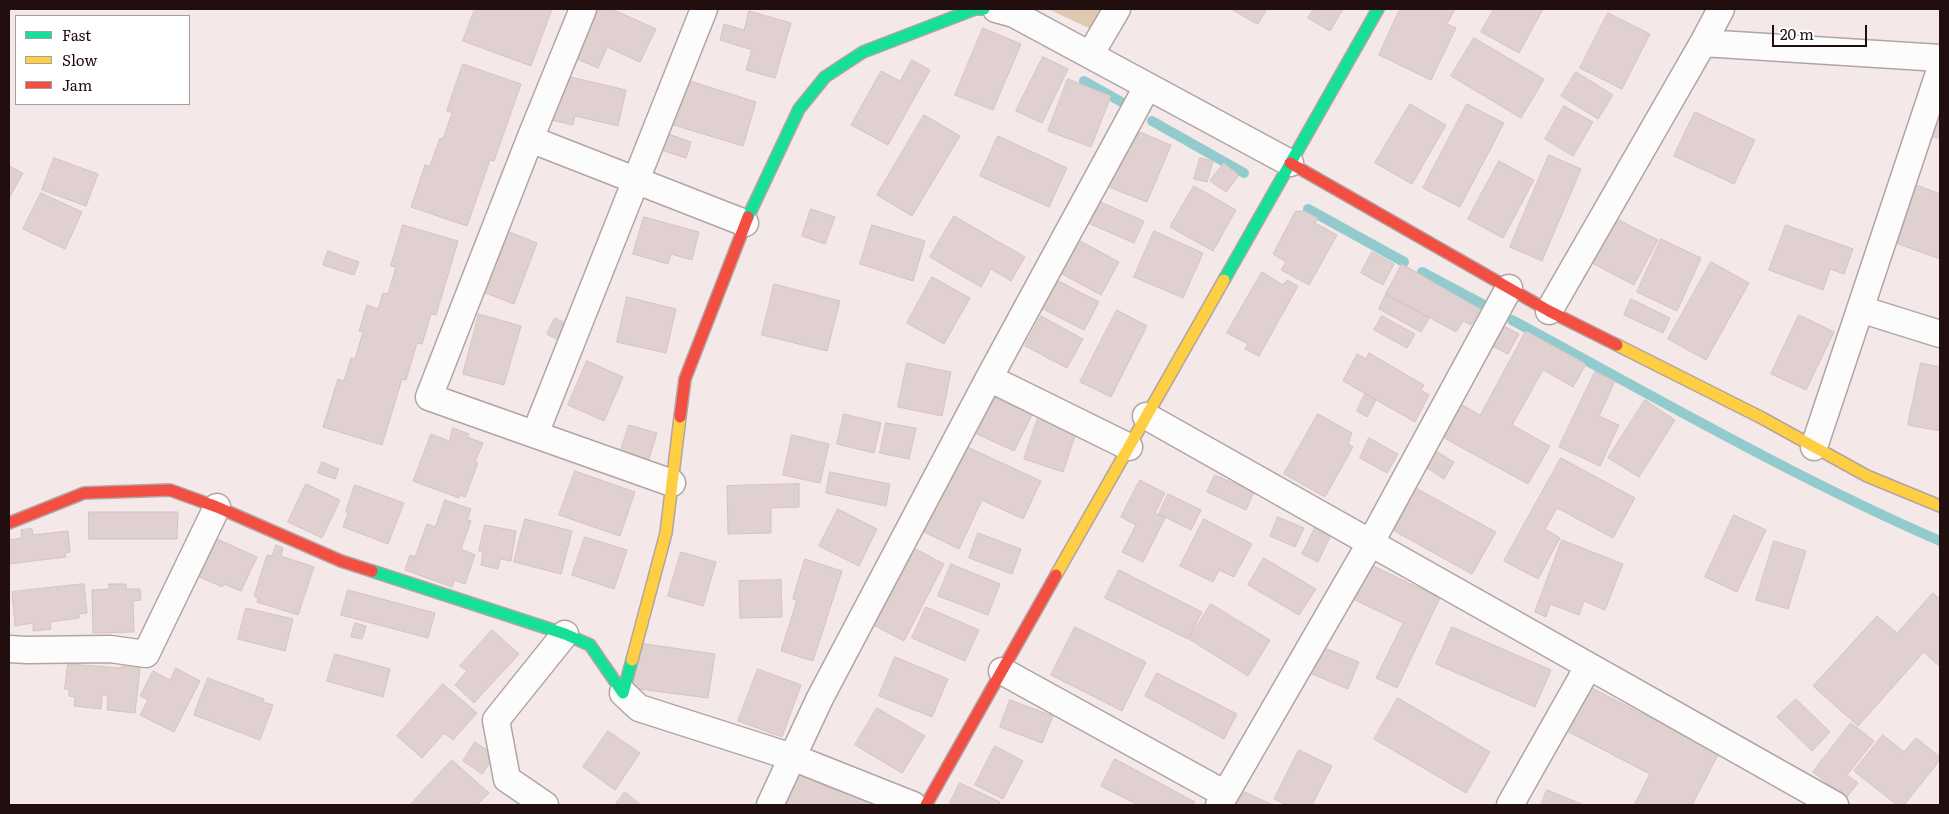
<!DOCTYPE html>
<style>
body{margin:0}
#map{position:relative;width:1949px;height:814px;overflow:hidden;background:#f4e8e8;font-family:Literata,serif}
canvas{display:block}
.frame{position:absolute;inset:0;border:10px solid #210e0f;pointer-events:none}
.legend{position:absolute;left:15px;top:15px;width:175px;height:90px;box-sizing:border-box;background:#fff;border:1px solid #a69f9f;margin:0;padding:6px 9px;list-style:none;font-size:15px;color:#210e0f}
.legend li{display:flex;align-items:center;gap:10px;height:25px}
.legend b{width:25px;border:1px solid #a69f9f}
.scale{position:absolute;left:1772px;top:25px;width:95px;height:22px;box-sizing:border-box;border:2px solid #210e0f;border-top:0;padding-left:6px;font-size:15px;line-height:18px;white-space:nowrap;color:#210e0f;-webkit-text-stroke:4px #fff;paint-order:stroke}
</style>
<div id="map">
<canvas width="1949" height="814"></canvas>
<div class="frame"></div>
<ul class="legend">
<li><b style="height:6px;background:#16e098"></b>Fast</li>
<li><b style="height:6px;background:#ffcf43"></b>Slow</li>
<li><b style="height:6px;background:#f24e42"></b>Jam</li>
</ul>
<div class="scale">20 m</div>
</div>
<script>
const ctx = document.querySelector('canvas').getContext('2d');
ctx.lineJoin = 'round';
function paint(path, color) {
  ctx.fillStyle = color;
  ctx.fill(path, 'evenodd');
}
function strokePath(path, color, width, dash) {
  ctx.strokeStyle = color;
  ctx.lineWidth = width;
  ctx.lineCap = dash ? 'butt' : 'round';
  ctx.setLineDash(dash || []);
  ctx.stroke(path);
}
const green = new Path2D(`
 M1048,9H1103L1091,29Z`);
const stream = new Path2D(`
 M1084,81L1125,104
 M1152,121L1244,173
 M1308,209L1404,262
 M1422,272L1484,305
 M1512,320C1653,396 1793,477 1940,541`);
const building = new Path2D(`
 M475,9H552L531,66L463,41Z
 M594,9H612L656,29L640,62L607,47L598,68L572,57Z
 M1231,9H1267L1258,24Z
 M1314,9H1343L1330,31L1308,18Z
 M1400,9H1455L1447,24L1456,28L1431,80L1379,55Z
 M1494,9H1543L1519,53L1481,32Z
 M749,11L791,23L775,78L746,70L752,50L720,40L724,24L744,30Z
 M1608,13L1650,34L1622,89L1580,68Z
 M983,28L1021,44L993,110L955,95Z
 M1474,38L1544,79L1521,118L1451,76Z
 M1043,57L1068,69L1042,123L1016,111Z
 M912,60L930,70L888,145L851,125L881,71L900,81Z
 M463,64L521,84L494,161L490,160L467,226L411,207L425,165L430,166L440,138L443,139L452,113L447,111Z
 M1576,72L1613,95L1598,119L1561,96Z
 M562,75L626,90L618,126L575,116L573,125L552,120Z
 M684,79L756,102L743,146L670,124Z
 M1068,79L1111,96L1091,147L1048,131Z
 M1410,104L1446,125L1412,184L1375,163Z
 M1467,104L1504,123L1460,207L1423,188Z
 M1564,106L1593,122L1573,156L1545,139Z
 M1940,109V138L1931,137Z
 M1695,112L1755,140L1734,184L1674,156Z
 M924,115L960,136L912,216L877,195Z
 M1130,128L1171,145L1147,202L1106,186Z
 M666,133L691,142L686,158L661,150Z
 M998,136L1067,168L1049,207L980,176Z
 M1549,155L1581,169L1542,261L1510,247Z
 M54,158L98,174L86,206L42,190Z
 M1200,158L1213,161L1207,182L1194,179Z
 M1499,161L1534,180L1503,238L1468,219Z
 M1224,163L1239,175L1226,192L1210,181Z
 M9,166L23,173L9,198Z
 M1914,184L1940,194V259L1893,242Z
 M1194,186L1236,210L1213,251L1170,227Z
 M41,193L82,212L65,249L23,229Z
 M1089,197L1144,221L1134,243L1079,219Z
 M811,209L835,217L825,244L802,236Z
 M1304,211L1318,218L1315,223L1337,235L1309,285L1281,270L1286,262L1273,254L1295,212Z
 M954,216L1025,257L1011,281L991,269L981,287L930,257Z
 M644,217L699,232L692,260L671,254L668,264L633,254Z
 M1613,217L1658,240L1634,285L1590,262Z
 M403,225L458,241L436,315L431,314L422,344L417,343L406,380L402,379L382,445L323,427L338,379L344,381L351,358L355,359L363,332L359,331L367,305L378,309L383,293L388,294L396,267L391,266Z
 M872,225L925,241L913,281L860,264Z
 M1786,225L1853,249L1844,274L1830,269L1823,290L1769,270Z
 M502,229L537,243L514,304L478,290Z
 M1154,231L1203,253L1183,298L1134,277Z
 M1069,235L1119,262L1101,295L1051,268Z
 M1661,239L1701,258L1677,311L1637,292Z
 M328,251L359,262L354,275L323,265Z
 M1372,252L1394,264L1383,285L1361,273Z
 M1711,262L1749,283L1706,360L1668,339Z
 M1402,264L1480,309L1471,325L1463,321L1456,332L1386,294Z
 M1262,272L1283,285L1287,280L1298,286L1259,356L1245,349L1248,344L1227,333Z
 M1047,275L1099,302L1084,330L1033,304Z
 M932,277L970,298L944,344L907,323Z
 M774,284L840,301L827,351L762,335Z
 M1386,294L1429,318L1421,332L1379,309Z
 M627,297L676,309L666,353L617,342Z
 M1631,299L1670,318L1663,333L1624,315Z
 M1117,310L1147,326L1111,397L1080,382Z
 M479,314L521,326L504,385L463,374Z
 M1799,315L1834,332L1806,390L1771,374Z
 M1041,316L1083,339L1067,368L1025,346Z
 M1382,316L1415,334L1407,348L1374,330Z
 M555,318L568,324L560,341L547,334Z
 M1498,323L1519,334L1508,354L1486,343Z
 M1526,331L1586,364L1573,387L1543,370L1512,425L1550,446L1528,484L1439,435L1457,402L1480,415Z
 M1369,353L1424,385L1421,390L1429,395L1415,422L1343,381L1357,354L1366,359Z
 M587,361L623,377L604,421L568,405Z
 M907,363L951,372L942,416L898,407Z
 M1921,363L1940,367V431L1908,425Z
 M1595,372L1615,381L1599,416L1619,425L1600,466L1559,447Z
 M1365,394L1376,400L1367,417L1357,411Z
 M995,398L1032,415L1014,451L977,434Z
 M1645,400L1675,420L1639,477L1608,458Z
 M844,414L881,423L874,453L837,444Z
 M1318,414L1352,433L1348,444L1353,447L1325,497L1284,474Z
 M1039,415L1078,427L1063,472L1024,459Z
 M886,423L916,428L909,459L880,453Z
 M629,425L657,433L647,465L619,456Z
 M453,428L469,434L467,437L483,443L475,462L478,463L465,497L460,495L459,498L413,481L431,434L449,441Z
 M792,435L829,444L820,483L783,475Z
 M1369,438L1398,454L1387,473L1360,458Z
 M963,445L1041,481L1023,519L982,500L959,549L922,531Z
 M1434,450L1454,462L1444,479L1424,466Z
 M1561,458L1635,498L1613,538L1557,508L1545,529L1560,538L1538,579L1504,561Z
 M322,462L339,469L335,479L318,473Z
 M575,471L635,492L620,536L559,515Z
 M830,472L890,484L886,506L826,493Z
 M1215,475L1254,492L1246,510L1207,492Z
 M1140,480L1165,493L1155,513L1165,518L1143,562L1122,552L1136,525L1121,517Z
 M306,484L340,500L322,538L288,522Z
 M799,484V507L771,508V533L728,534L727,486Z
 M355,485L404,503L388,544L343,527L348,513L346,512Z
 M1412,486L1496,532L1472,574L1389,528Z
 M1168,494L1201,510L1191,530L1159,514Z
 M445,500L471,509L467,520L471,521L461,549L475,555L465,584L454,580L452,587L405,570L410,555L415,557L427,524L435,527Z
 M838,509L877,529L859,566L819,546Z
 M89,512H178L177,539H89Z
 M1734,515L1766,530L1737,592L1705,577Z
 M1278,517L1304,528L1295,547L1270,536Z
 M525,519L572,531L561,574L514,562Z
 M1204,519L1252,544L1234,577L1219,570L1213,582L1180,566Z
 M485,525L516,531L511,561L500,559L498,569L481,565L483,552L479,551Z
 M1316,526L1332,533L1318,562L1302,554Z
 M32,529L33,535L68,531L70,552L65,553L66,557L9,564V540L22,538L21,530Z
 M978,533L1021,549L1012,574L969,558Z
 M585,537L627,550L614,589L572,575Z
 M217,539L257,557L241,591L224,584L222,587L200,577Z
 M1562,540L1623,564L1605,610L1584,601L1579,615L1550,604L1546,617L1535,612Z
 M1774,541L1806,551L1788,609L1756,600Z
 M906,544L944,564L904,641L866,621Z
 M276,545L283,548L281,556L314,567L298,615L257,602L258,598L254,596L267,555L272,556Z
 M681,552L716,562L703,606L668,596Z
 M1264,558L1316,589L1299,615L1248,585Z
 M805,559L842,571L813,661L781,651L797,600L793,599Z
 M951,564L1000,584L988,615L938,596Z
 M1369,564L1440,598L1397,688L1376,678L1403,623L1353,599Z
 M1119,570L1202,612L1188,639L1105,598Z
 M781,580L782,617L740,618L739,581Z
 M84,584L87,613L79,614V618L50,622L51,629L33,631V623L15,626L12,592Z
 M109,584H126V589H140L141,600L133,601L134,632L93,633L92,590L109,589Z
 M348,590L435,613L428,638L341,615Z
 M1933,593L1940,599V667L1924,652L1858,726L1813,686L1877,616L1897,633Z
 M1211,604L1270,640L1248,676L1189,639Z
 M926,607L979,630L965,661L912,638Z
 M246,608L293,619L285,651L238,639Z
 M355,623L366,626L362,639L351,637Z
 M1075,627L1146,662L1122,711L1051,675Z
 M1452,627L1551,670L1535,707L1436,664Z
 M492,630L519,654L474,703L455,685L467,671L460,666Z
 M638,643L715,654L708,698L631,688Z
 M1317,645L1359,662L1348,689L1305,671Z
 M335,654L390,669L383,697L327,681Z
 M895,657L948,679L932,717L879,696Z
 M68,664L121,668L122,666L140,668L135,713L107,710L108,695H102L101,709L74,706L75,697L69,696V689H65Z
 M176,668L200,681L174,732L140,715L148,700L140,696L153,671L170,680Z
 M758,669L801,685L782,737L738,721Z
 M1157,673L1237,714L1224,739L1145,696Z
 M208,678L264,699L263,702L273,705L260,740L194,715Z
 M443,684L477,713L453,740L444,733L422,758L397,736Z
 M1586,685L1719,753L1692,805H1634L1650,774L1563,729Z
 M1398,698L1490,752L1466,793L1374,739Z
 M1796,699L1830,732L1812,751L1777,717Z
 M1010,700L1053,716L1042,743L1000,727Z
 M877,708L925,736L902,773L855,745Z
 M1851,723L1874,741L1847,775L1858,783L1846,798L1813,772Z
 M608,731L640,753L615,790L583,767Z
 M1883,735L1904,752L1916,738L1940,757V760L1904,805H1897L1854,771Z
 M475,742L495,755L482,774L463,761Z
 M995,746L1023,761L1003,799L975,785Z
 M1299,750L1332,766L1312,805H1287L1274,799Z
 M1115,759L1195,802L1193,805H1138L1101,786Z
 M452,760L489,793L477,805H412L411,804Z
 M793,772L840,792L845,780L878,805H779Z
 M960,783L1000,802L999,805H949Z
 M1238,789L1273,805H1231Z
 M1547,790L1584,805H1541Z
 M625,792L641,805H615Z`);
const street = new Path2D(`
 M583,9L530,139L745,223
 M996,9L1014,14L1290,163
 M1703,43L1940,58
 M1090,55L1117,9
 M530,139L429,397L672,483
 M1860,309L1940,334
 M1549,311L1703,43L1721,9
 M989,378L1129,447
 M1146,416C1376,545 1605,677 1835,805
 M535,434L704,9
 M1814,447L1940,70
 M9,649L27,650L110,649L146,654L217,507
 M1002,671L1225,794
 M623,693L639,708L792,757L913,805
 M545,805L507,779L496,720L565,634
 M770,805L820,698L989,378L1147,87
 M1219,805L1371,542L1509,288
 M1510,805L1588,667`);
const fast = new Path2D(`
 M748,217L799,109L825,77L863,52L975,9H984
 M1224,280L1378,9
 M372,571L565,634L590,645L623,693L632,660`);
const slow = new Path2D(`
 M1617,345L1762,418L1867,476L1940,506
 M1056,575L1224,280
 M632,660L666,533L680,417`);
const jam = new Path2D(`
 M1290,163L1549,311L1617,345
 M680,417L685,379L748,217
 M9,523L84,493L170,490L217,507L341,561L372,571
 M926,805L1056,575`);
paint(green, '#dfc9b1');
strokePath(stream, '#91cbcd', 10);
paint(building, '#e0d0d0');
strokePath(building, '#d3c4c4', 1);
strokePath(street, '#b3a4a4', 29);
strokePath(fast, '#b3a4a4', 14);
strokePath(slow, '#b3a4a4', 14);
strokePath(jam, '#b3a4a4', 14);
strokePath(street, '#fdfcfc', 26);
strokePath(fast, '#16e098', 11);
strokePath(slow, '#ffcf43', 11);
strokePath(jam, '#f24e42', 11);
</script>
